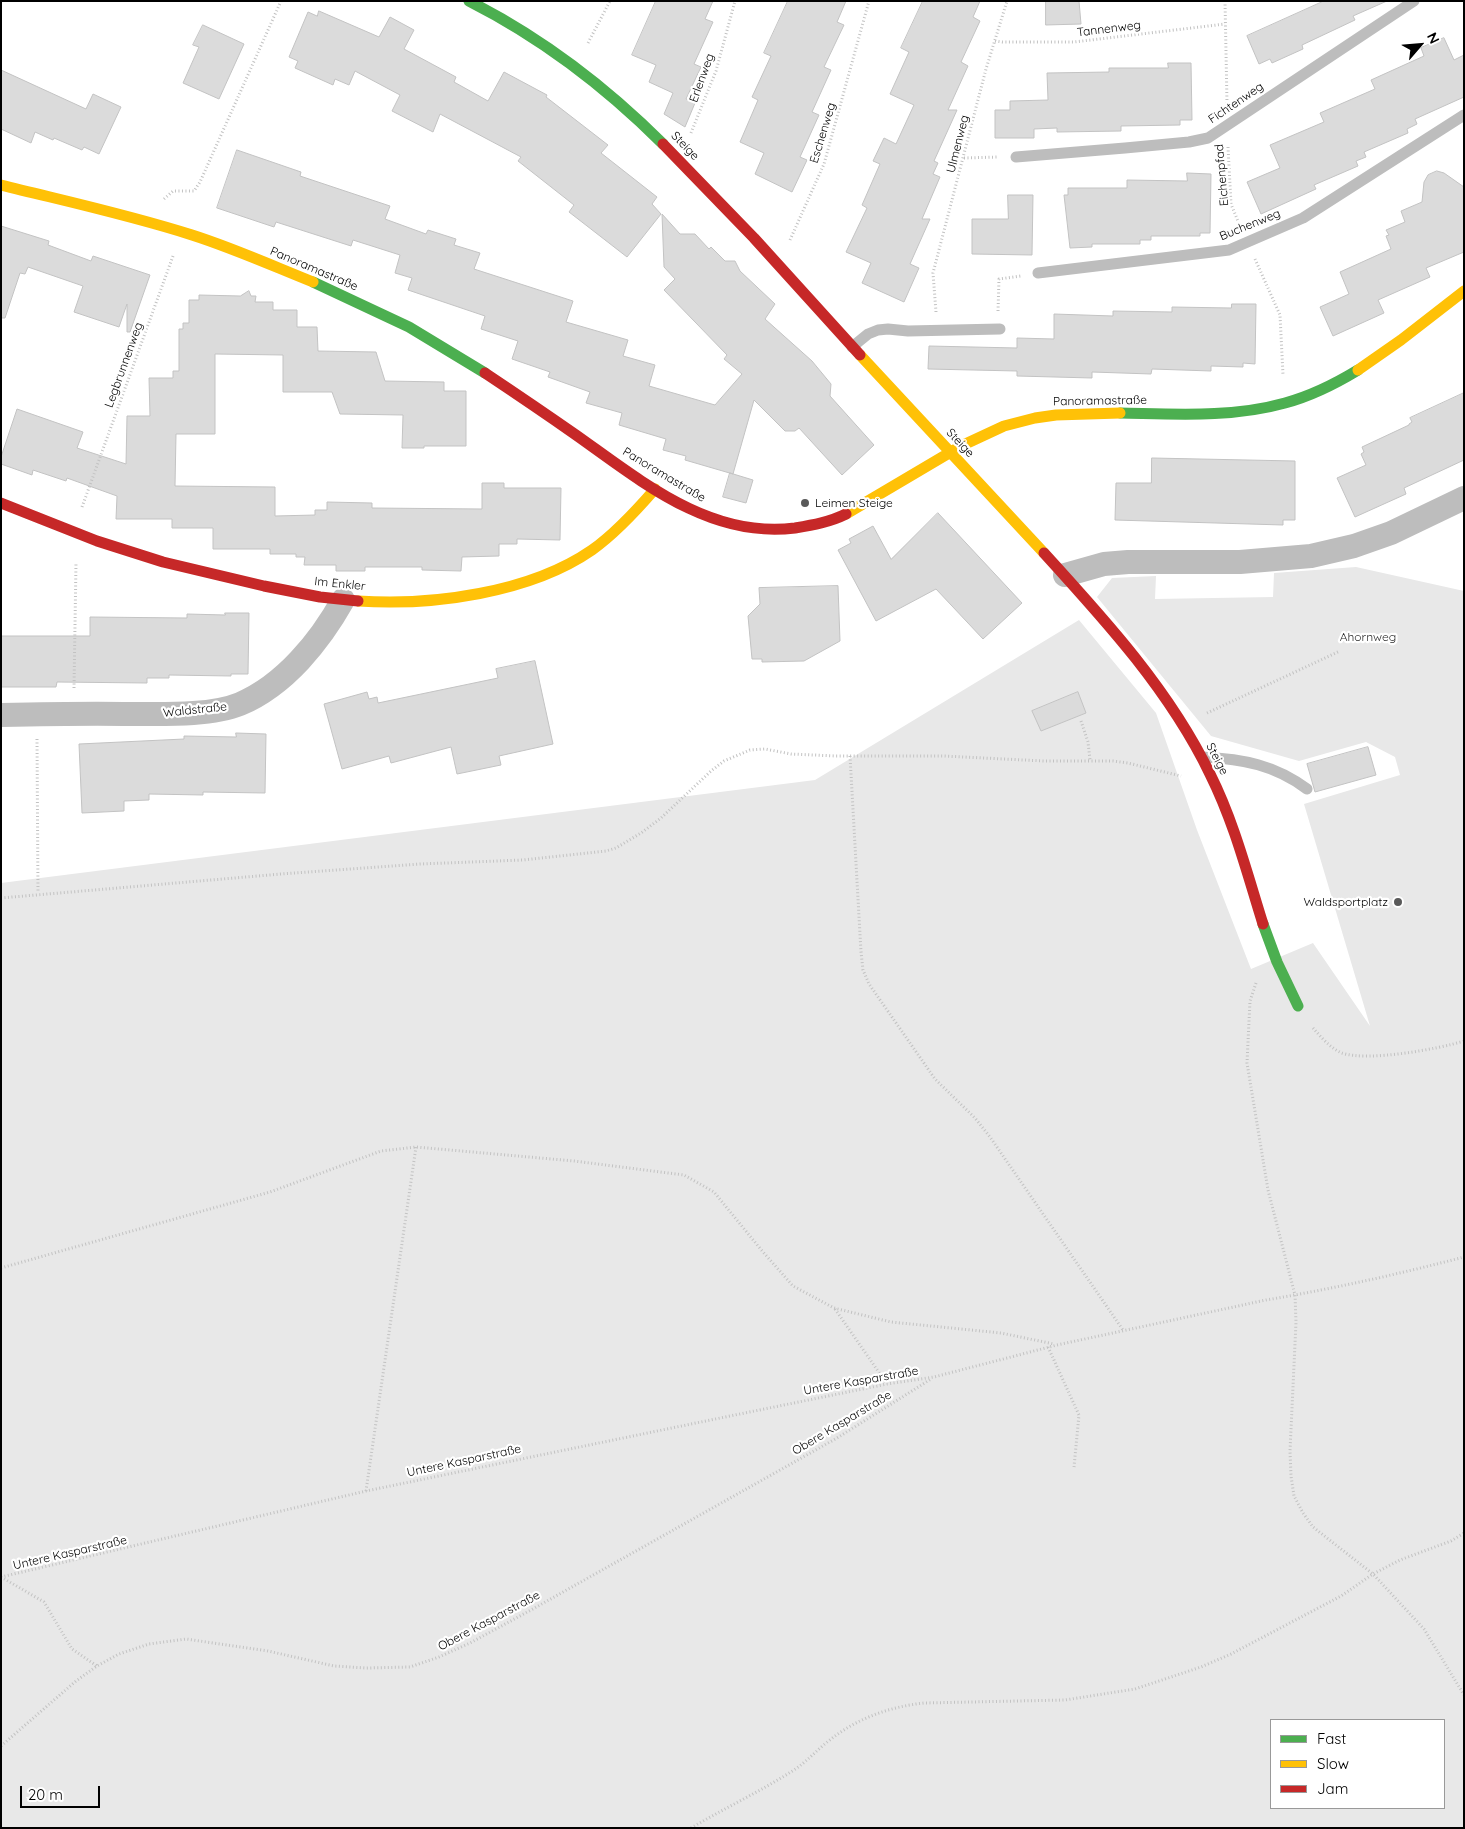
<!DOCTYPE html>
<meta charset="utf-8">
<style>
body{margin:0}
#map{position:relative;width:1465px;height:1829px;overflow:hidden;background:#fff;font-family:Quicksand,sans-serif}
canvas{display:block}
.frame{position:absolute;inset:0;border:2px solid #000;pointer-events:none}
.legend{position:absolute;left:1270px;top:1719px;width:175px;height:90px;box-sizing:border-box;background:#fff;border:1px solid #999;margin:0;padding:6px 9px;list-style:none;font-size:15px;color:#000}
.legend li{display:flex;align-items:center;gap:10px;height:25px}
.legend b{width:25px;border:1px solid #999}
.north{position:absolute;left:1395px;top:20px;width:50px;height:50px;-webkit-text-stroke:4px #fff;paint-order:stroke;rotate:63deg;font-size:14px;font-weight:700;line-height:20px;text-align:center;color:#000}
.north::after{content:'';display:block;margin:auto;width:18px;height:22px;background:#000;clip-path:polygon(50% 0,100% 100%,50% 72%,0 100%)}
.scale{position:absolute;left:20px;top:1786px;width:80px;height:22px;box-sizing:border-box;border:2px solid #000;border-top:0;padding-left:6px;font-size:15px;line-height:18px;white-space:nowrap;color:#000;-webkit-text-stroke:4px #fff;paint-order:stroke}
</style>
<div id="map">
<canvas width="1465" height="1829"></canvas>
<div class="frame"></div>
<ul class="legend">
<li><b style="height:6px;background:#4caf50"></b>Fast</li>
<li><b style="height:6px;background:#ffc107"></b>Slow</li>
<li><b style="height:6px;background:#c62828"></b>Jam</li>
</ul>
<div class="north">N</div>
<div class="scale">20 m</div>
</div>
<script>
const ctx = document.querySelector('canvas').getContext('2d');
ctx.lineJoin = 'round';
function paint(path, color) {
  ctx.fillStyle = color;
  ctx.fill(path, 'evenodd');
}
function strokePath(path, color, width, dash) {
  ctx.strokeStyle = color;
  ctx.lineWidth = width;
  ctx.lineCap = dash ? 'butt' : 'round';
  ctx.setLineDash(dash || []);
  ctx.stroke(path);
}
function write(font, color, halo, rows, align = 'center') {
  ctx.font = font + ' Quicksand,sans-serif';
  ctx.lineWidth = 4.5;
  ctx.setLineDash([]);
  ctx.textBaseline = 'middle';
  ctx.strokeStyle = halo;
  ctx.fillStyle = color;
  for (const [text, x, y, turn = 0] of rows) {
    ctx.save();
    ctx.translate(x, y);
    ctx.rotate((+turn || 0) * Math.PI / 180);
    ctx.textAlign = isNaN(turn) ? turn : align;
    if (halo) ctx.strokeText(text, 0, 0);
    ctx.fillText(text, 0, 0);
    ctx.restore();
  }
}
const green = new Path2D(`
 M1356,567L1464,591V1828H1V883L815,780L1079,620L1156,713L1197,830L1251,969L1313,943L1370,1026L1304,804L1400,775L1395,757L1366,742L1299,761L1211,736L1097,597L1112,578L1156,576L1155,599L1273,597L1274,573ZM1271,1720H1444V1808H1271Z`);
const building = new Path2D(`
 M656,1H713L705,19L713,22L694,64L701,67L686,99L695,103L685,127L664,114L673,93L649,82L656,65L632,55Z
 M788,1H846L837,22L844,25L824,67L831,70L812,112L819,115L800,157L807,160L792,192L755,174L764,153L740,142L758,100L752,97L771,56L764,53Z
 M923,1H980L973,17L980,21L961,62L968,66L948,110H957L934,161L938,163L933,174L940,177L922,219H930L910,264L919,268L904,302L862,283L871,263L846,252L867,208L862,205L880,164L873,161L884,138L896,144L914,105L890,94L909,52L901,48Z
 M1046,1H1079L1081,24L1046,25Z
 M1324,1H1387L1353,16L1355,20L1302,45L1303,49L1272,63L1270,59L1259,64L1247,36Z
 M319,11L379,37L390,17L414,30L404,49L456,77L454,82L488,101L504,72L547,95L546,97L608,145L601,153L657,197L652,204L661,214L627,257L569,212L574,205L518,161L521,157L440,114L433,132L392,111L400,95L355,71L349,85L335,79L333,85L295,68L298,61L289,57L308,12L317,16Z
 M203,25L244,44L219,99L183,83L199,47L193,45Z
 M1444,38L1454,60L1464,55V97L1415,119L1417,124L1407,129L1408,133L1364,152L1366,157L1356,161L1358,166L1314,185L1316,189L1261,214L1247,182L1280,168L1270,145L1324,122L1320,113L1375,89L1371,80L1424,56L1421,48Z
 M1168,63H1191L1192,120H1180V125L1121,126V131L1057,132V128L1034,129V138H995V110H1010V101L1048,100L1047,73L1109,72V68H1168Z
 M1,70L86,109L93,94L121,107L99,154L84,147L82,150L54,138L53,140L35,132L31,143L1,129Z
 M237,150L301,172L300,176L390,206L385,219L426,234L428,230L456,239L454,245L480,253L474,269L573,301L566,322L628,340L623,356L655,365L649,386L715,405L742,374L724,359L727,355L664,290L675,279L664,267L662,214L680,234H695L709,249L711,247L725,261H735L740,271L775,304L765,319L812,361L831,384L830,396L874,445L842,475L799,428L795,431H785L754,400L733,474L685,460L686,456L663,450L666,439L619,425L622,413L586,403L590,392L548,377L550,372L512,359L518,341L481,329L485,316L408,290L412,278L395,273L400,255L353,240L351,246L276,222L274,227L217,208Z
 M1437,171L1444,173L1464,187V252L1426,268L1430,277L1378,300L1384,313L1333,336L1320,307L1349,294L1340,272L1391,249L1386,236L1389,235L1386,230L1405,222L1401,211L1422,202L1424,182L1428,175Z
 M1187,173L1211,174L1210,233H1200V236H1151V240H1140V244H1092V247L1070,248L1064,195H1068V188H1127V180L1187,181Z
 M1008,195H1033L1032,255L972,254V219H1008Z
 M1,226L49,241L48,245L91,261L93,256L150,275L130,332H127V304L119,327L74,312L83,286L28,267L25,274L20,273L5,318H1Z
 M249,291L251,296H256L255,302H273V310H297V327H317L318,351L376,352L385,381L444,382V391H466V446H424V448H402L403,415L340,414L332,392H283V355L215,354V434H176L175,486L275,487V516L315,515V510H327V502L372,503V508L482,509V483H504V488H561L560,540L517,539V544H499V556L462,557L461,571L422,570V567H365V571H336V565H304L305,557H296V554H270V549H213V528H172V519H116L117,496L67,478L66,481L33,470L32,475L1,464V457L17,409L83,432L77,448L126,464L127,416H150L149,378H173V371H179V329H183V323H189V300H199V295L240,296Z
 M1232,304H1256L1255,364L1243,363V367L1211,366V371L1152,369L1151,374L1092,372V378L1017,376V371L928,369L929,346L1017,348V338L1054,339V314L1113,316V311L1172,312V307L1231,308Z
 M1464,393V460L1404,488L1406,494L1355,517L1337,478L1366,465L1361,454L1364,452L1362,447L1409,425V424L1412,422L1410,418Z
 M1152,458L1295,461V520H1283V525L1115,520L1116,483H1151Z
 M730,473L753,480L746,503L723,497Z
 M938,513L1022,603L983,639L936,589L876,621L838,550L851,543L849,539L873,526L891,559Z
 M838,586L840,641L804,661L762,662V659H752L748,616L760,604L759,588Z
 M225,613H249L248,674H231V676L169,675V678H147V683L57,682L56,687H1V636H90V617L187,618V614L225,615Z
 M535,661L553,744L499,756L501,765L457,774L451,747L391,763L389,756L342,769L324,704L367,692L369,699L377,697L378,703L498,678L496,669Z
 M1078,692L1086,713L1041,731L1032,711Z
 M236,733L266,734L265,793L203,792V795L149,794V800L124,801V811L82,813L79,744L184,739V736L236,737Z
 M1368,747L1376,775L1315,792L1307,764Z`);
const path = new Path2D(`
 M1225,1L1227,103
 M995,41L1002,42H1074L1225,24
 M588,43L610,1
 M691,133L716,71L735,1
 M1228,147L1231,204L1240,226
 M964,158L999,157
 M164,199L173,191H194L200,182L281,1
 M790,240L824,164L869,1
 M1255,259L1280,315L1283,375
 M998,311L999,279L1021,276
 M936,312L933,273L986,69L1007,1
 M82,507L173,256
 M74,688L76,562
 M1207,713L1340,651
 M1081,721L1088,742L1090,760
 M37,739L38,893
 M850,756L861,952L863,970L869,984L935,1079L975,1118L990,1137L1123,1330
 M1,898L281,874L420,864L523,860L606,851L616,848L641,833L661,818L711,771L724,761L750,750L765,749L791,754L836,756H944L1044,761H1113L1128,763L1181,776
 M1256,983L1250,1001L1247,1063L1268,1190L1295,1295L1296,1322L1290,1451L1291,1476L1294,1496L1303,1513L1313,1527L1373,1574L1424,1629L1464,1695
 M1313,1028C1321,1037 1330,1048 1342,1053C1368,1062 1438,1049 1464,1041
 M1,1268L270,1192L381,1151L416,1147L574,1161L684,1175L714,1192L763,1252L793,1286L834,1308L891,1322L1001,1333L1054,1344
 M835,1309L887,1384
 M1048,1347L1079,1415L1074,1467
 M366,1491L416,1147
 M1,1577L366,1491L730,1416L887,1384L934,1377L1057,1345L1266,1300C1332,1289 1399,1274 1464,1257
 M1,1577L44,1602L72,1649L97,1666
 M1,1746L76,1681L97,1666L119,1654L149,1644L186,1639L268,1651L334,1666L366,1668L410,1667L439,1657L470,1643L531,1610L837,1438L931,1379
 M691,1828C725,1808 761,1791 794,1770C806,1762 815,1752 826,1743C855,1719 888,1707 924,1703L1065,1700L1135,1689L1201,1667L1231,1654L1341,1596L1373,1574L1400,1560L1451,1541L1464,1533`);
const lane = new Path2D(`
 M1016,157L1125,148L1189,142L1208,138L1414,1
 M1038,273L1229,250L1303,218L1464,115
 M852,347L868,334L878,330L888,329L908,331L1000,329
 M1203,757C1243,759 1275,765 1307,789`);
const street = new Path2D(`
 M1065,575L1104,564L1128,562H1240L1311,556L1354,546L1391,533L1464,498
 M1,715C44,714 88,713 131,714C162,714 211,716 240,704C285,685 320,641 343,600`);
const fast = new Path2D(`
 M469,1C542,38 605,86 663,144
 M313,282L409,327L485,373
 M1120,413C1175,414 1232,418 1285,403C1311,396 1335,384 1358,370
 M1263,924L1277,962L1298,1006`);
const slow = new Path2D(`
 M1,185C65,201 130,215 192,235C233,248 273,266 313,282
 M860,355L1044,553
 M1358,370L1401,340L1464,291
 M846,514L961,446L1004,426L1035,418L1056,415L1120,413
 M358,601C432,606 530,593 592,550C616,533 636,511 655,489`);
const jam = new Path2D(`
 M663,144L754,238L860,355
 M485,373C515,393 546,414 576,435C641,481 710,539 795,528C813,525 830,522 846,514
 M1,503L97,541L163,562L264,586L320,597L358,601
 M1044,553C1106,621 1170,691 1210,774C1234,822 1247,873 1263,924`);
const markers = [
 [805,503,5,"#595959"],
 [1398,902,5,"#595959"]
];
const streetNames = [
 ["Tannenweg",1109,29,-7],
 ["Erlenweg",702,78,-70],
 ["Fichtenweg",1236,103,-34],
 ["Eschenweg",823,133,-73],
 ["Ulmenweg",958,144,-76],
 ["Steige",685,146,46],
 ["Eichenpfad",1222,175,-95],
 ["Buchenweg",1250,225,-22],
 ["Panoramastraße",314,269,23],
 ["Legbrunnenweg",124,365,-70],
 ["Panoramastraße",1100,401,-1],
 ["Steige",960,443,47],
 ["Panoramastraße",664,475,31],
 ["Im Enkler",340,584,6],
 ["Waldstraße",195,710,-6],
 ["Steige",1217,759,63],
 ["Untere Kasparstraße",861,1381,-10],
 ["Obere Kasparstraße",842,1423,-31],
 ["Untere Kasparstraße",464,1461,-12],
 ["Untere Kasparstraße",70,1553,-13],
 ["Obere Kasparstraße",489,1621,-28]
];
const poiNames = [
 ["Leimen Steige",815,503],
 ["Waldsportplatz",1388,902,"right"]
];
const parkNames = [
 ["Ahornweg",1368,637]
];
paint(green, '#e8e8e8');
paint(building, '#dbdbdb');
strokePath(building, '#c3c3c3', 1);
strokePath(path, '#c2c2c2', 3, [1, 2.5]);
strokePath(lane, '#bdbdbd', 11);
strokePath(street, '#bdbdbd', 24);
strokePath(fast, '#4caf50', 11);
strokePath(slow, '#ffc107', 11);
strokePath(jam, '#c62828', 11);
for (const [x, y, r, color] of markers) {
  const dot = new Path2D();
  dot.arc(x, y, r, 0, 2 * Math.PI);
  ctx.fillStyle = color;
  ctx.fill(dot);
  strokePath(dot, '#fff', 2);
}
write('12px', '#000', '#fff', streetNames);
write('12px', '#000', '#fff', poiNames, 'left');
write('12px', '#2c2c2c', '#fff', parkNames);
</script>
